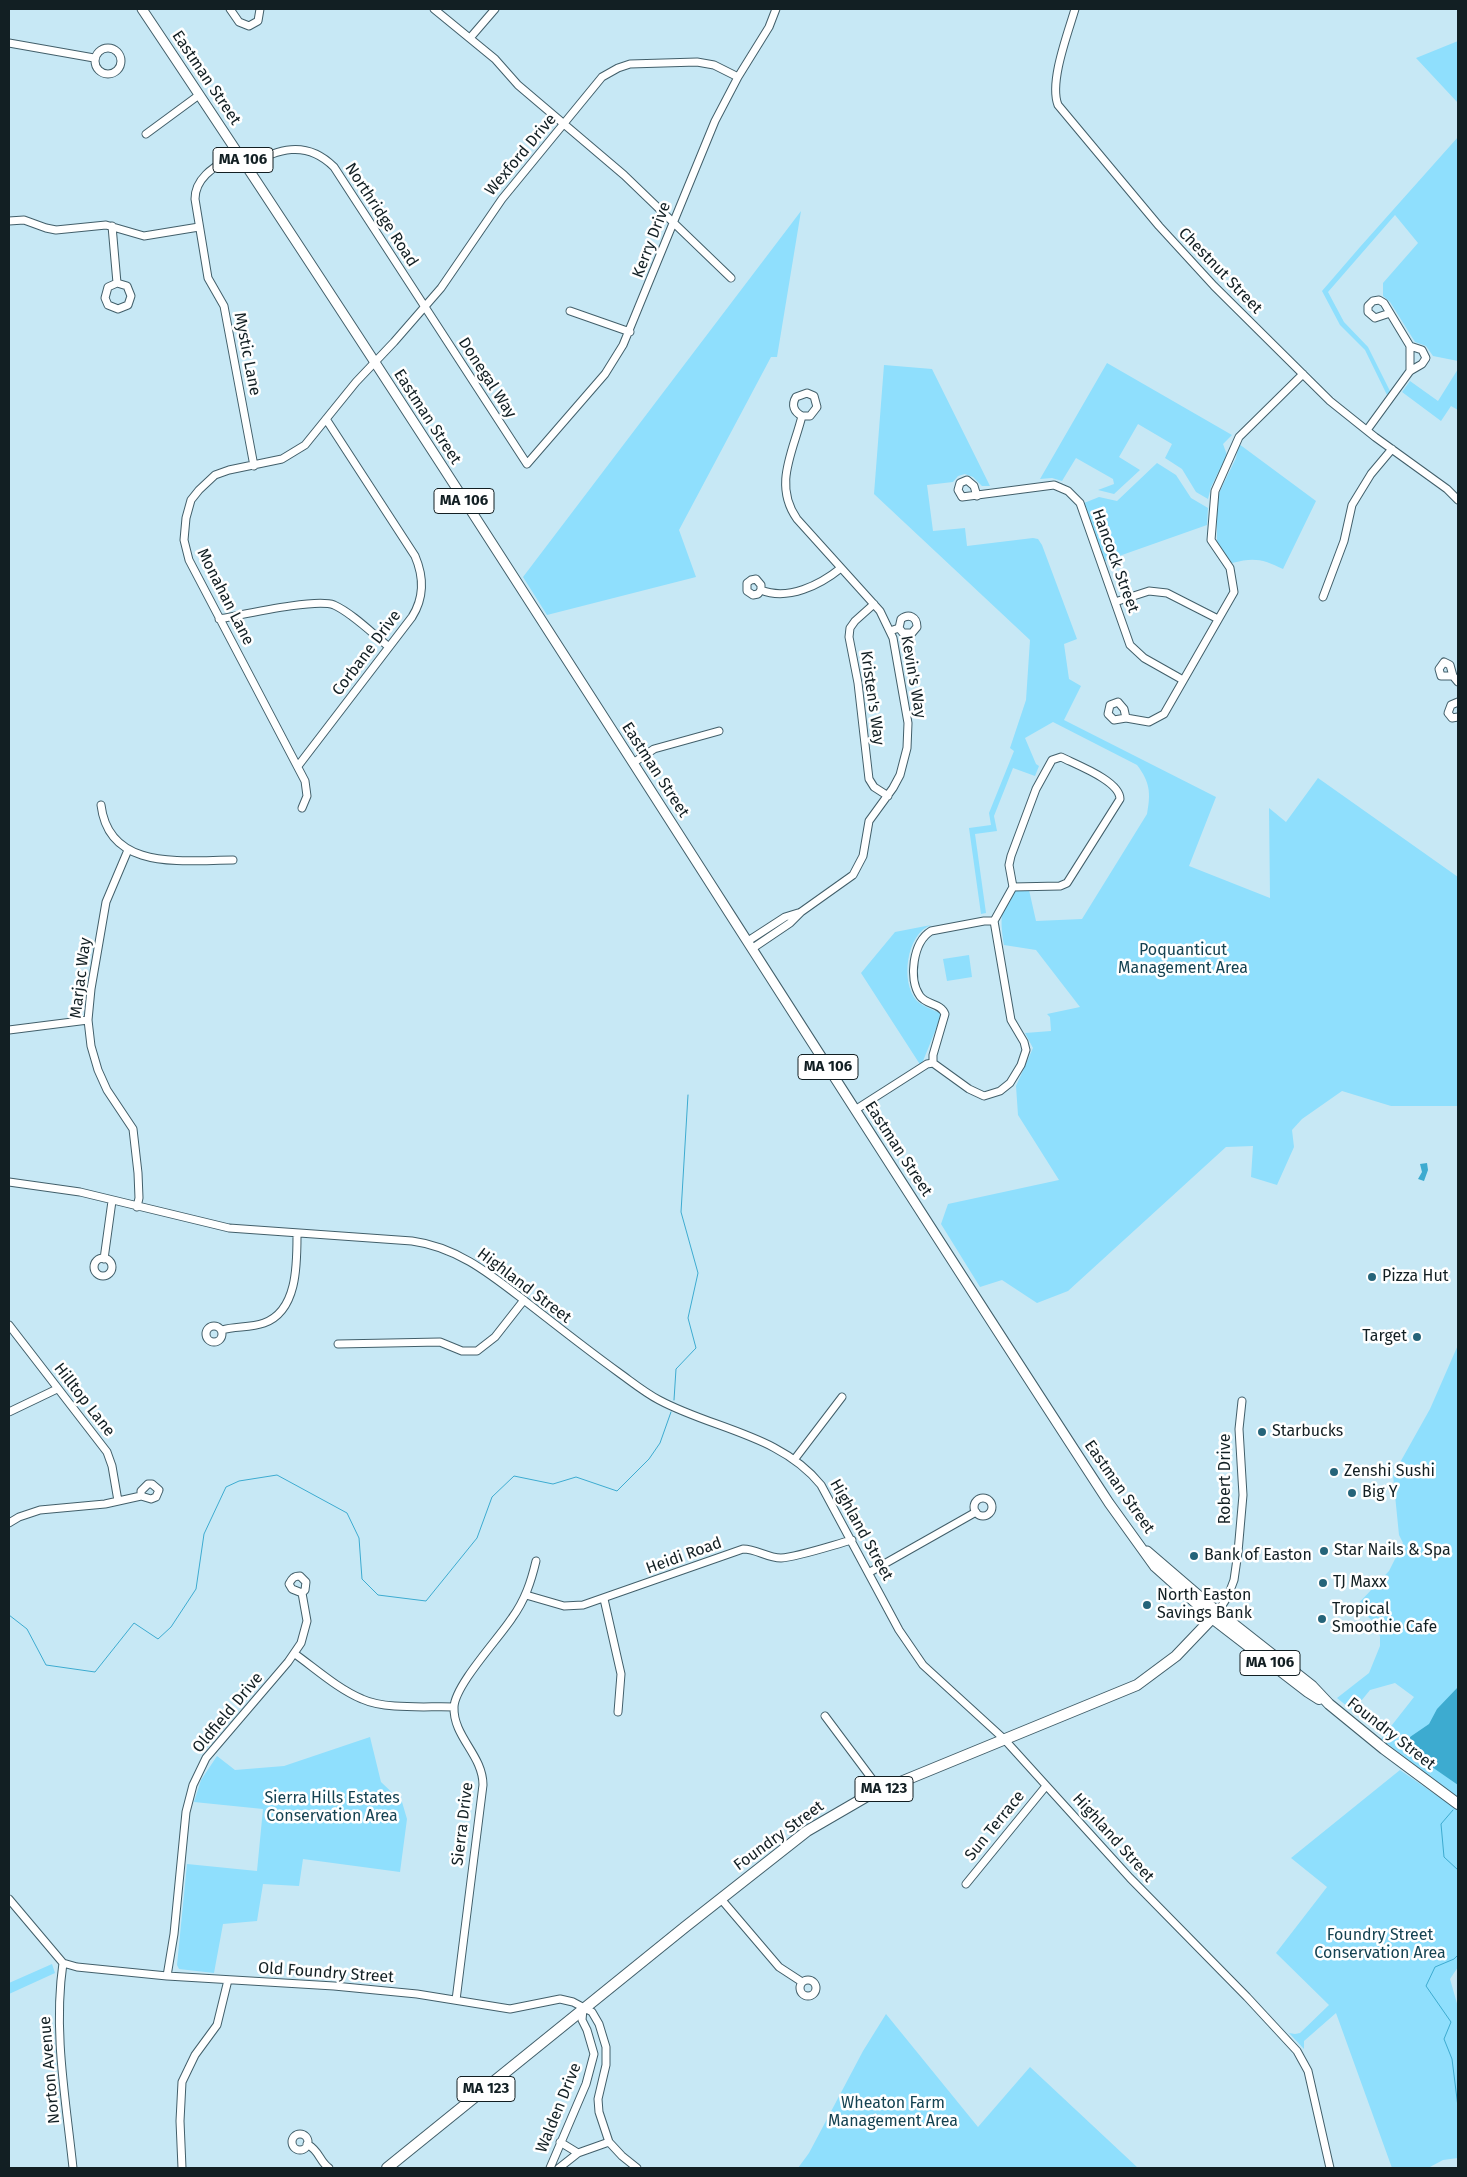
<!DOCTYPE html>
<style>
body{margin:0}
#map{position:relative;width:1467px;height:2177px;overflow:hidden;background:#c7e8f5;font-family:"Fira Sans",sans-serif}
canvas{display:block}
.frame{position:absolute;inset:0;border:10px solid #121f23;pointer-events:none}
</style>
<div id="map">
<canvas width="1467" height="2177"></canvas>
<div class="frame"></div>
</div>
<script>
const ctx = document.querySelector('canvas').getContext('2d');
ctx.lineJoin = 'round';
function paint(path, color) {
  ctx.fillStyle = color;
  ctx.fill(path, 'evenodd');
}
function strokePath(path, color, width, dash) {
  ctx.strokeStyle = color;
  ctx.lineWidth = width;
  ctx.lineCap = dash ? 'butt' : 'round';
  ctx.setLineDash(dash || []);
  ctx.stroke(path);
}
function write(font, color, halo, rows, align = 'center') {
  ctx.font = font + ' "Fira Sans",sans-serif';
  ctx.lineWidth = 5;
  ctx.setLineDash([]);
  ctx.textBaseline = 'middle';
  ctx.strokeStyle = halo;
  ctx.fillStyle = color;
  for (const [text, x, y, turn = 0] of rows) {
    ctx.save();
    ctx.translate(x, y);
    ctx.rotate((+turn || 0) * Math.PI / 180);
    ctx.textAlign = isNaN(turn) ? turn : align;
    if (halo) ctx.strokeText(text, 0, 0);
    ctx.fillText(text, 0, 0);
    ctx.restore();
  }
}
const green = new Path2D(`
 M1458,41V103L1416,58Z
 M1458,137V361L1433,356L1426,346L1415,342L1390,302L1383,296V283L1418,243L1395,215L1328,292L1344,322L1368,347L1390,391L1387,395L1365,350L1340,325L1322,291L1360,247Z
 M801,211L777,357H771L679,530L696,577L547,615L523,577Z
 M1107,363L1232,435L1223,444L1227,455L1211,487L1208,499L1196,492L1182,469L1165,458L1172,444L1138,424L1119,457L1140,470L1114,494L1098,490L1114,484L1113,479L1076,458L1062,481L1052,478L1040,479Z
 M884,365L932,369L990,486H982L973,477L965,474L958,476L953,482L927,485L933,531L965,528L967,546L1033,538L1038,539L1042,545L1077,639L1064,644L1069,679L1081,686L1064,720L1216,797L1189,866L1270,898L1269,808L1286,822L1318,778L1458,877V1106H1391L1342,1091L1302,1119L1292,1130L1294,1147L1277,1185L1251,1177L1253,1146L1226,1147L1068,1291L1037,1303L1002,1280L980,1287L941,1224L948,1204L1059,1180L1018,1115L1016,1086L1033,1048L1025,1033L1051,1031L1050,1017L1047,1014L1080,1007L1036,950L1004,945C1001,926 998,906 1014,891L1029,890L1036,921L1082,919L1147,814C1151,793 1150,782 1137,765L1053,722L1025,738L1036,764L1039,766L1035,776L1013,768L994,816L997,831L975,834L986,913L981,914L969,828L991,825L989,813L1014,751L1010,748L1026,700L1030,640L874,494Z
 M1458,369V410L1451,406L1441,421L1402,392L1410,381L1438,401Z
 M1239,444L1316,501L1283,569C1263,559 1254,557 1232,563L1217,543V501L1220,491L1236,458Z
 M1157,463L1176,475L1191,498L1208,508L1207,525L1105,561L1084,503L1099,497L1117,501Z
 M931,925C906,934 900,983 917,1001C924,1007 934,1010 942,1014L921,1066L861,973L895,932Z
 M969,955L972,977L947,981L943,959Z
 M1458,1345V1798L1381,1739L1414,1697L1395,1683L1370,1690L1353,1711L1337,1698L1369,1673L1380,1646V1637L1377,1625L1356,1606L1389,1571L1403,1543L1399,1535L1393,1475L1430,1409Z
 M370,1737L381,1782L402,1802L407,1819L400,1872L303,1859L299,1886L263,1884L257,1921L223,1924L214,1973L179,1969L177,1965L187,1864L257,1871L263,1809L194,1802L201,1780L217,1756L235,1770L284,1766Z
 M1400,1770L1458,1810V1967L1450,1979L1458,2007V2158L1443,2160L1428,2168H1392L1336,2013L1304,2041V2049L1289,2033L1295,2034L1300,2033L1329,2005L1276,1953L1327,1887L1291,1858Z
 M52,1964L55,1973L9,1994V1983Z
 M886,2014L978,2127L1030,2067L1138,2168H798L809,2153L863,2051Z`);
const water = new Path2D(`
 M1427,1163L1428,1170L1424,1181L1418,1179L1422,1172L1420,1164Z
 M1458,1687V1785L1409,1751L1410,1737L1429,1724L1437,1709Z`);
const stream = new Path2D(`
 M674,1400L676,1369L696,1348L688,1318L698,1273L681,1212L688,1095
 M9,1615L27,1629L46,1665L95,1672L134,1623L158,1639L171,1627L196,1589L204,1534L226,1487L239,1481L277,1475L347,1513L359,1538L362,1579L378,1595L426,1601L477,1538L492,1497L514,1476L553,1484L576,1477L617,1491L649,1459L660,1443L671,1412
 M1453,1810L1441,1824L1444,1857L1458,1870
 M1458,1955L1454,1959L1435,1967L1426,1986L1451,2022L1444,2039L1452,2059L1458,2107`);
const minor = new Path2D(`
 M230,9L239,22L249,26L258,21L260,9
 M434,9L495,59L518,85L624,175L731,278
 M1075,9C1068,33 1049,82 1058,105L1159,226L1214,286L1330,401L1375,437L1447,489L1458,500
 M470,38L495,9
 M9,43L94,58
 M95 61a13 13 0 1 1 26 0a13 13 0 1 1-26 0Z
 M146,134L199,95
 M238,152C220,164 195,175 195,199L208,278L224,306L254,466
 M247,166C277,149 306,139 334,167L527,464L605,374L623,345L715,121L738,77L769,27L776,9
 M9,221L24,220L46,228L56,230L106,225L144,236L199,227
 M112,226L117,283L127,286L131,296L128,305L118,309L108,305L105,298L108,287L117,283
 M570,311L630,332
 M1390,313L1375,318L1368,312V306L1373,301L1379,300L1384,303L1410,346
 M1367,430L1410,371L1422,364L1426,358L1422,350L1410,346V371
 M977,496L974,486L967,480L960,483L958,490L962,497L1054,485L1068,491L1080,503L1130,645L1144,658L1183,680
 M761,590V585L756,579L751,580L747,583V591L753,595L758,594L761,590C788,601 820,585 841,568
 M1323,597L1344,541L1352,505L1371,474L1392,449
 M1115,602L1149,591L1167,593L1218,619
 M874,604L855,621L850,628L849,637L858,683L869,779L874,787L888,796
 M219,619C242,615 315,598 334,605C352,613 373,634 389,647
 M890,631L899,628L901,619C909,613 917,617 917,627L912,633H903L899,628
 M1453,676H1441L1439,669L1444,662L1450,665L1453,676L1458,682
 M1458,702L1451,705L1448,713L1452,718L1458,717
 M1126,718L1114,720L1108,714L1110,705L1118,702L1124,709L1126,718L1149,722L1164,714L1234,592L1230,568L1211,540L1215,491L1239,437L1303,374
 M633,763L654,749L719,731
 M298,766L412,617C424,598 424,577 415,556L326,419
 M101,805C109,872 184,860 233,860
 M302,808L307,796L305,781L189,560L184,540L186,518L191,500L199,490L215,475L229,470L282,459L305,445L356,382L394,342L441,288L502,199L602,77L618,68L630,64L697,62L714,65L738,77
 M128,850L106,902L91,989L88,1020L91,1046L98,1070L107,1090L133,1129L138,1173L139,1198L137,1207
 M994,921L1013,887L1060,886L1067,883L1120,799C1120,781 1077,765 1061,757L1052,760L1036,789L1011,856L1009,865L1013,887
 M748,941L785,917L798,913
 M753,948L790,923L801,912L853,875L863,856L869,821L893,788L900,775L907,748L908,723L893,638L880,611L797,519C773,485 793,452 802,416C794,412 791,405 796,397L807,393L814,396L817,407L810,416H802
 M9,1030L88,1020
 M933,1063V1055L945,1014C941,1003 926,1005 920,996C908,979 913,942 931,931L984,921H994
 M855,1110L927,1064L933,1063L969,1089L984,1096L1000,1091L1010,1083L1021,1065L1026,1050L1024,1042L1011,1020L994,921
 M9,1182L80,1192L229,1228L412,1241C457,1247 490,1274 525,1301C556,1325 586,1349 618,1372C632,1382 644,1392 659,1400C713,1429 781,1435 821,1485L899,1630L923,1665L1004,1739L1130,1878L1247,1997L1297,2051L1308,2071L1330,2168
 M94 1267a9 9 0 1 1 18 0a9 9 0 1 1-18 0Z
 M104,1259L112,1201
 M9,1325L107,1452L112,1466L118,1501
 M206 1334a8 8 0 1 1 16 0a8 8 0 1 1-16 0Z
 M222,1330C235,1326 250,1328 264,1323C298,1311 297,1263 297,1233
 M338,1344L440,1342L462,1351H477L495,1337L524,1300
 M9,1412L57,1389
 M794,1460L842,1397
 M974 1507a9 9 0 1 1 18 0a9 9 0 1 1-18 0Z
 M9,1523L19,1517L40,1510L105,1504L141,1496L151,1499L156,1497L159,1490L152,1484H148L141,1491V1496
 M870,1572L976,1512
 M526,1595L564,1606L583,1605L743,1549C757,1549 767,1558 781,1558C798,1557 833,1545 852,1540
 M604,1599L621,1674L618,1712
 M1218,1612L1228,1596L1234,1580L1238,1552L1243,1495L1239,1429L1242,1401
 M295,1654C316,1669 338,1689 362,1699C386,1710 427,1706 454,1707
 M825,1716L881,1791
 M966,1884L1046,1786
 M9,1899L63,1963C53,2032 66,2100 73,2168
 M721,1899L779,1967L802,1982
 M63,1963L77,1967L167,1976L334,1986L417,1994L510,2009L560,1999L573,2002L592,2012L599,2024L606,2047V2065L598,2099L599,2112L609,2142L622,2156L637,2168
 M167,1976L174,1934L186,1812L193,1785L206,1758L288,1662L301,1643L307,1621L302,1593L292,1589L289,1584C292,1578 294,1576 300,1576L306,1582L305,1590L302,1593
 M800 1988a8 8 0 1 1 16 0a8 8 0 1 1-16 0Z
 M456,2000L483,1785C483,1755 453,1737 454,1707C455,1685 499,1638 512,1618C525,1600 531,1582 536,1561
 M292 2142a8 8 0 1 1 16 0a8 8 0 1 1-16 0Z
 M560,2142L578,2153
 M307,2144C320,2151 319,2161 329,2168
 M182,2168L180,2121L182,2082L195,2055L217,2025L228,1980
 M550,2168L586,2084L594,2054L587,2030L582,2020L583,2009
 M559,2168L578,2153L609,2142`);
const major = new Path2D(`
 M142,9C472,502 785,1006 1109,1503L1155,1567L1212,1618
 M1147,1551L1218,1612`);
const highway = new Path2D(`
 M1212,1618L1308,1692L1319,1699
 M387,2168L685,1927L807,1831L869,1795L1137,1685L1176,1656L1218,1612L1312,1686L1329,1704L1384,1749L1458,1804`);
const markers = [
 [1372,1277,5,"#256479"],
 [1417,1337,5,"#256479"],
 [1262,1432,5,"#256479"],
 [1334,1472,5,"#256479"],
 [1352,1493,5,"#256479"],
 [1324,1551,5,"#256479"],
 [1194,1556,5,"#256479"],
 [1323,1583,5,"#256479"],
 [1147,1605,5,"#256479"],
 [1322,1619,5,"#256479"]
];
const shields = [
 [243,160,60],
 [464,501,60],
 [828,1067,60],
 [1270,1663,60],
 [884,1789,58],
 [486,2089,58]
];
const shieldNames = [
 ["MA 106",243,160],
 ["MA 106",464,501],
 ["MA 106",828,1067],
 ["MA 106",1270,1663],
 ["MA 123",884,1789],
 ["MA 123",486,2089]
];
const streetNames = [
 ["Eastman Street",206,78,56],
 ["Wexford Drive",521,155,-50],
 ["Northridge Road",381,215,57],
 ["Kerry Drive",652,240,-69],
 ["Chestnut Street",1220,271,46],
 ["Mystic Lane",247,354,79],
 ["Donegal Way",487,378,57],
 ["Eastman Street",427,417,57],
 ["Hancock Street",1115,561,70],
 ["Monahan Lane",225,597,63],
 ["Corbane Drive",367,653,-53],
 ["Kevin's Way",913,677,80],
 ["Kristen's Way",872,698,82],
 ["Eastman Street",655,770,57],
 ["Marjac Way",81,978,-83],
 ["Eastman Street",898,1149,57],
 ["Highland Street",524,1286,37],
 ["Hilltop Lane",84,1400,52],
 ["Robert Drive",1226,1479,-90],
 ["Eastman Street",1119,1487,55],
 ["Highland Street",861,1530,61],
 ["Heidi Road",684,1556,-20],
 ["Oldfield Drive",228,1713,-50],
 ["Foundry Street",1391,1734,38],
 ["Sierra Drive",463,1824,-83],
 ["Sun Terrace",995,1826,-51],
 ["Foundry Street",779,1836,-36],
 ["Highland Street",1113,1838,48],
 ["Old Foundry Street",326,1973,4],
 ["Norton Avenue",50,2070,-95],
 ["Walden Drive",559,2108,-68]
];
const parkNames = [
 ["Poquanticut",1183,951],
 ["Management Area",1183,969],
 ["Sierra Hills Estates",332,1799],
 ["Conservation Area",332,1817],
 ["Foundry Street",1380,1936],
 ["Conservation Area",1380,1954],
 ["Wheaton Farm",893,2104],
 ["Management Area",893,2122]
];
const poiNames = [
 ["Pizza Hut",1382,1277],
 ["Target",1407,1337,"right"],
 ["Starbucks",1272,1432],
 ["Zenshi Sushi",1344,1472],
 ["Big Y",1362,1493],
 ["Star Nails & Spa",1334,1551],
 ["Bank of Easton",1204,1556],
 ["TJ Maxx",1333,1583],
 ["North Easton",1157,1596],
 ["Savings Bank",1157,1614],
 ["Tropical",1332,1610],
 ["Smoothie Cafe",1332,1628]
];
paint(green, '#8fdffd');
paint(water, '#3dabd0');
strokePath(stream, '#3dabd0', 1);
strokePath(minor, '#425f6a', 9);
strokePath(major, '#425f6a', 11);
strokePath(highway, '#425f6a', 12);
strokePath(minor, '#fff', 7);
strokePath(major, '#fff', 9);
strokePath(highway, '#fff', 10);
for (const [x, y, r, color] of markers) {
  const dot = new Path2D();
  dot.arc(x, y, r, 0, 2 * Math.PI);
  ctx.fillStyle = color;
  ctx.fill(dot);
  strokePath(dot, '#fff', 2);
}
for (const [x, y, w] of shields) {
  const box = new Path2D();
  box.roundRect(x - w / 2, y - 12.5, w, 25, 4);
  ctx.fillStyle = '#fff';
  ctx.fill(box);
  strokePath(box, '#121f23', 1);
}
write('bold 15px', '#121f23', null, shieldNames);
write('16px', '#121f23', '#fff', streetNames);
write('16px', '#144252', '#fff', parkNames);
write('16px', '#121f23', '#fff', poiNames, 'left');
</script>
